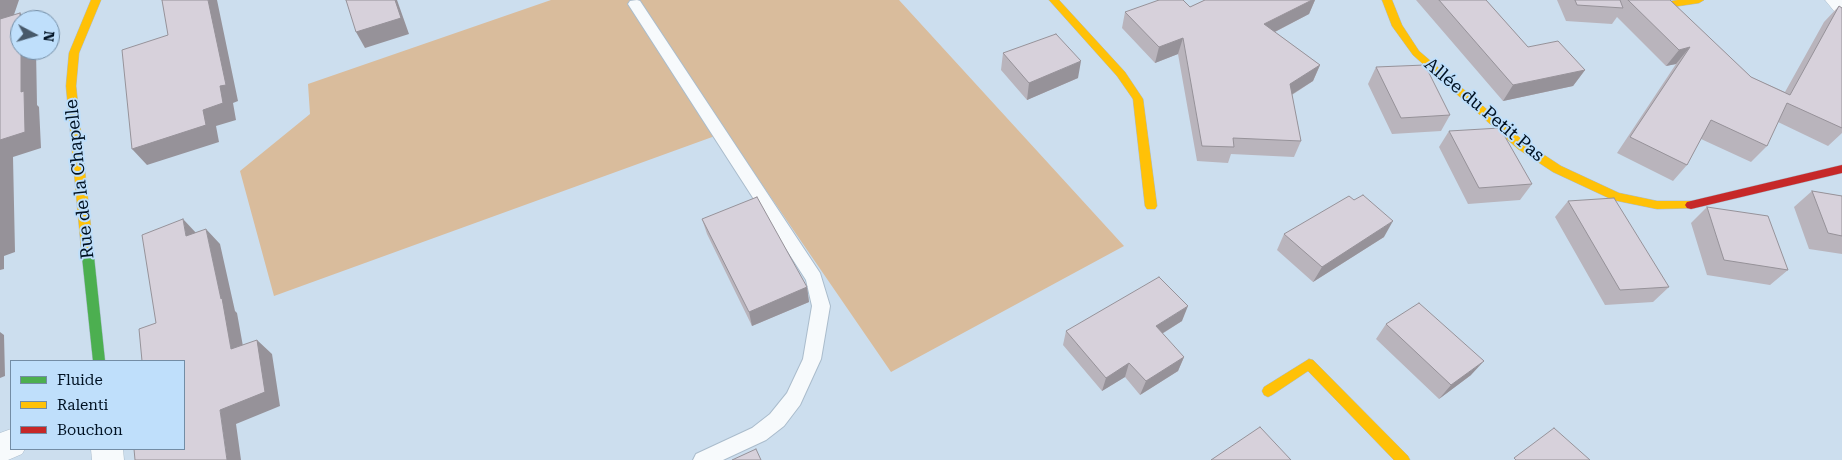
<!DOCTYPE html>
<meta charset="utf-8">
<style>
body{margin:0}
#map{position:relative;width:1842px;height:460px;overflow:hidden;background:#ccdeee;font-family:"Roboto Serif",serif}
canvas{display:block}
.legend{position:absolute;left:10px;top:360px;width:175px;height:90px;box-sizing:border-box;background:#bfdffb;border:1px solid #738da5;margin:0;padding:6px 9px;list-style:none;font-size:15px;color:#001223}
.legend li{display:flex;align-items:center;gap:10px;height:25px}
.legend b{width:25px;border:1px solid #738da5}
.north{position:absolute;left:10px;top:10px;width:50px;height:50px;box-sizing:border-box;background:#bfdffb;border:1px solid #738da5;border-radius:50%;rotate:96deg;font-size:14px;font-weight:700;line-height:20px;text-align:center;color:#001223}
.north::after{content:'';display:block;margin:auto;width:18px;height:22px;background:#47596a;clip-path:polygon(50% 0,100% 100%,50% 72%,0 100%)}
</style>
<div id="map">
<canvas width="1842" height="460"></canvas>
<ul class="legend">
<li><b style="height:6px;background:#4caf50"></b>Fluide</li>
<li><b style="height:6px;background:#ffc107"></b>Ralenti</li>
<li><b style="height:6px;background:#c62828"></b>Bouchon</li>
</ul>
<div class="north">N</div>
</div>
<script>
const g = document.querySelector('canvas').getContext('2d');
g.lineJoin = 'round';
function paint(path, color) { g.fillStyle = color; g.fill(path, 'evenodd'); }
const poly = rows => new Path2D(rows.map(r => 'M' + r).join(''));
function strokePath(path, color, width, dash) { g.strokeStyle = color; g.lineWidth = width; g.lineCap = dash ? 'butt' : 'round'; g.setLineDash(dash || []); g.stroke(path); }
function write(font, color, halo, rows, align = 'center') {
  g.font = font + ' "Roboto Serif",serif'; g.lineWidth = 4; g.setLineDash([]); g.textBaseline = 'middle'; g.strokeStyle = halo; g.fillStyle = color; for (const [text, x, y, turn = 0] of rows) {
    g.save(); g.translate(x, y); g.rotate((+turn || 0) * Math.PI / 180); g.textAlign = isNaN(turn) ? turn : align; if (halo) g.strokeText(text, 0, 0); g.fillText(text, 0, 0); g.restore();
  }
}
paint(poly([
 [551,0,899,0,1124,246,891,372,726,132,274,296,240,171,310,114,308,84]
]), '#d9bc9c');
const lane = poly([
 [637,0,640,1,820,273,830,306,821,359,800,405,784,426,766,440,723,460,693,460,696,454,752,428,770,414,787,393,803,359,812,306,806,280,628,4,630,1,637,0]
]);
const street = poly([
 [1825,0,1842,0,1842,14,1834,11,1825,0],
 [11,429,11,449,25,449,22,454,8,460,0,460,0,433,11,429],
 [91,449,123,449,124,460,92,460,91,449]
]);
const fast = poly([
 [87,242,91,244,93,247,105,361,93,361,81,247,83,244,87,242]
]);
const slow = poly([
 [91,0,101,0,79,53,76,86,93,247,91,250,87,252,83,250,81,247,66,86,69,53,91,0],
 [1049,0,1059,0,1125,72,1143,99,1157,206,1155,209,1147,209,1145,206,1133,99,1117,76,1049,0],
 [1382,0,1392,0,1402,25,1419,51,1526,143,1561,166,1619,193,1657,201,1691,201,1695,202,1697,205,1695,208,1657,209,1613,200,1553,172,1518,149,1413,55,1392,26,1382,0],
 [1633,0,1649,0,1659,3,1678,0,1704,0,1699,3,1659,9,1635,2,1633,0],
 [1309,359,1313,360,1408,456,1410,460,1394,460,1308,371,1272,395,1268,397,1264,395,1262,391,1264,387,1309,359]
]);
const jam = poly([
 [1842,165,1842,173,1691,209,1687,208,1685,205,1687,202,1691,201,1842,165]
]);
strokePath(lane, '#aabccc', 2);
strokePath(street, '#aabccc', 1);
strokePath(fast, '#aabccc', 1);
strokePath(slow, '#aabccc', 1);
strokePath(jam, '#aabccc', 1);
paint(lane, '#f7fafc');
paint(street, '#f7fafc');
paint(fast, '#4caf50');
paint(slow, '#ffc107');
paint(jam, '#c62828');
paint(poly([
 [1205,0,1315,0,1309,14,1275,32,1320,65,1313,81,1292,95,1301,141,1294,157,1231,154,1228,163,1197,161,1178,54,1155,63,1122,28,1125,12,1190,7],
 [1416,0,1486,0,1528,47,1585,70,1573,86,1503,101],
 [1557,0,1670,0,1751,77,1785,92,1824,22,1839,6,1842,8,1842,133,1828,146,1778,122,1767,146,1751,162,1701,139,1687,165,1673,181,1617,153,1676,64,1666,66,1617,17,1612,24,1566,21],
 [1003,53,1078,78,1027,100,1001,70],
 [1376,67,1450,115,1441,131,1392,134,1368,84],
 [1449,131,1532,184,1520,200,1468,204,1439,147],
 [1812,191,1842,196,1842,254,1809,249,1794,207],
 [1354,200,1384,237,1313,282,1277,250,1284,234],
 [1568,201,1669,287,1653,302,1605,305,1555,217],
 [1707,207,1788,270,1770,285,1707,275,1691,223],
 [702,219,807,287,809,302,752,326,707,234],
 [1182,321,1162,334,1184,357,1178,371,1140,395,1125,377,1102,391,1063,345,1066,331],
 [1386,324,1471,375,1439,399,1376,339]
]), '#b9b4bc');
paint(poly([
 [0,0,19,0,6,38,0,32],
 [208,0,217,0,238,101,233,103,236,120,216,126,219,142,147,165,132,149,203,110,220,86],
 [395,0,397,0,409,34,365,48,356,32],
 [1312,0,1315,0,1309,14,1259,40,1264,24],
 [20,13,27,20,20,20],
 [1183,38,1178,54,1155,63,1159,47],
 [1690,47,1676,64,1666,66,1679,50],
 [21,50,36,50,37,105,39,107,41,148,13,157,15,252,4,256,4,269,0,270,0,140,21,92],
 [1081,61,1078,78,1027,100,1029,83],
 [1320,65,1313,81,1283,100,1290,84],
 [1585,70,1573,86,1503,101,1513,85],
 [183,219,198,235,186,236],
 [1393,221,1384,237,1313,282,1322,267],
 [206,229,220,244,235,311,237,313,246,363,231,349],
 [807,287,809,302,752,326,749,312],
 [1188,306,1182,321,1150,341,1156,326],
 [0,332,4,335,5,376,0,378],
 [257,340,272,354,280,406,236,424,241,460,227,460,220,410],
 [1184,357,1178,371,1140,395,1146,381],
 [1484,361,1471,375,1439,399,1451,385],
 [1129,363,1125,377,1102,391,1106,378]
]), '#969299');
const building = poly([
 [162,0,208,0,226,85,220,86,223,103,203,110,206,125,132,149,122,50,168,35,162,0],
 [346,0,395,0,401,18,356,32,346,0],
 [1159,0,1183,0,1190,7,1205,0,1312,0,1264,24,1320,65,1290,84,1301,141,1233,138,1234,147,1202,146,1183,38,1159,47,1125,12,1159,0],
 [1439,0,1486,0,1528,47,1558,41,1585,70,1513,85,1439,0],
 [1575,0,1620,0,1623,8,1577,5,1575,0],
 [1628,0,1670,0,1751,77,1790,95,1839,6,1842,8,1842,128,1787,103,1767,146,1711,120,1687,165,1630,137,1690,47,1679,50,1628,0],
 [20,13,20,50,21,50,21,92,24,91,25,132,0,140,0,19,20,13],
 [1056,34,1081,61,1029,83,1003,53,1056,34],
 [1425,65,1450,115,1401,118,1376,67,1425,65],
 [1500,128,1532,184,1479,188,1449,131,1500,128],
 [1812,191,1842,196,1842,236,1828,233,1812,191],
 [1363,195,1393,221,1322,267,1284,234,1349,196,1354,200,1363,195],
 [757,197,807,287,749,312,702,219,757,197],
 [1614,198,1669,287,1620,290,1568,201,1614,198],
 [1707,207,1768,216,1788,270,1724,260,1707,207],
 [183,219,186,236,206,229,221,299,222,298,231,349,257,340,265,392,220,410,227,460,135,460,134,449,184,449,184,361,142,361,139,329,156,323,142,235,183,219],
 [1159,277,1188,306,1156,326,1184,357,1146,381,1129,363,1106,378,1066,331,1159,277],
 [1419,303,1484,361,1451,385,1386,324,1419,303],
 [1260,427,1291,460,1211,460,1260,427],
 [1554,428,1590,460,1516,460,1514,458,1554,428],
 [756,449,761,460,732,460,756,449]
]);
paint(building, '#d7d1db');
strokePath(building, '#969299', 1);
write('18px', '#001223', '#bfdffb', [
 ["Allée du Petit Pas",1484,110,40],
 ["Rue de la Chapelle",80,179,-96]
]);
</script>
